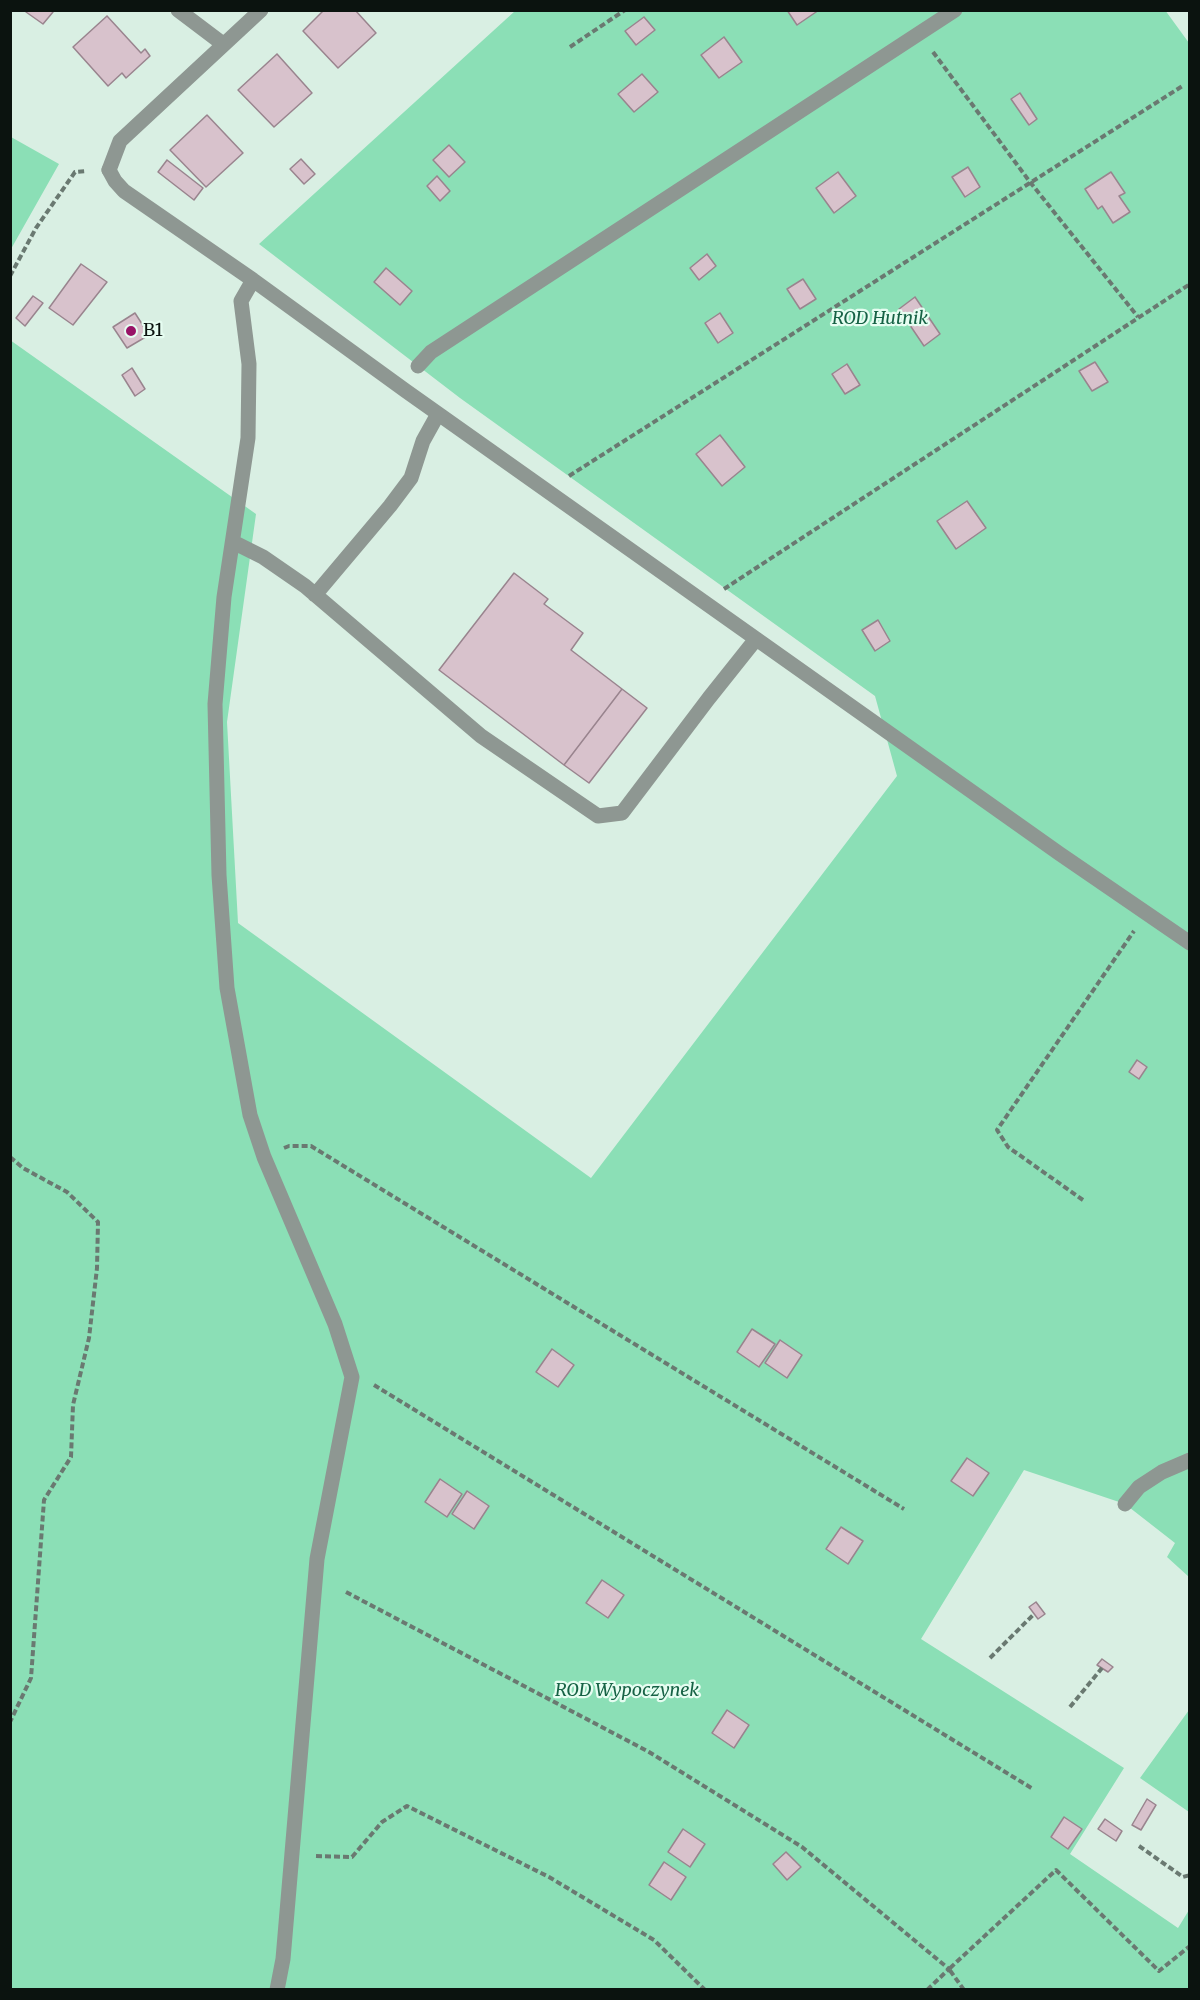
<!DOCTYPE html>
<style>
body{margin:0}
#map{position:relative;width:1200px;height:2000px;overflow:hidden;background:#d9efe3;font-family:Merriweather,serif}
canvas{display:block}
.frame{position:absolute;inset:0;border:12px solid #0b130f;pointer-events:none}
</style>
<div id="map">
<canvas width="1200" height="2000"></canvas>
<div class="frame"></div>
</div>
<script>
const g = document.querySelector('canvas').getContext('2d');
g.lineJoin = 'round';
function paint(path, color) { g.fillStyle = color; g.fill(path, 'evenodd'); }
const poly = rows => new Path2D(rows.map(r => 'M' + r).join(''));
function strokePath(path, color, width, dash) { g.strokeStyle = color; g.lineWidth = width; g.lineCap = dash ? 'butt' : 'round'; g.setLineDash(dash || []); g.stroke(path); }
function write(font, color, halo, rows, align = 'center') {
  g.font = font + ' Merriweather,serif'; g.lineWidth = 4.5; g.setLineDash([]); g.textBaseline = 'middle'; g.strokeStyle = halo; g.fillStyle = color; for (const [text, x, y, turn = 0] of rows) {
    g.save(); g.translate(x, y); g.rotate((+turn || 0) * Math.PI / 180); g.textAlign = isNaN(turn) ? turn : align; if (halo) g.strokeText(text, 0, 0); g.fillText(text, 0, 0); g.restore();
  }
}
paint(poly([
 [1165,10,1189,43,1189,1577,1167,1557,1175,1543,1125,1504,1024,1470,921,1639,1124,1768,1070,1854,1178,1928,1189,1910,1189,1989,11,1989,10,340,256,514,227,722,238,923,591,1178,897,776,875,696,460,398,259,244,515,11],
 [11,137,59,164,11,249],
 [1189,1710,1189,1812,1140,1778]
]), '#8bdfb6');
const building = poly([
 [27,10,51,10,53,12,43,24,26,12,27,10],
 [324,10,355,10,376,33,338,68,303,31,324,10],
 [787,10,819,10,797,25,787,10],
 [107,16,141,53,145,49,150,56,126,78,122,73,108,86,73,47,107,16],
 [644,17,655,30,636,45,625,31,644,17],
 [724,37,742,62,719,78,701,55,724,37],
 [277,54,312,93,274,127,238,90,277,54],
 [642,74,658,92,634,112,618,94,642,74],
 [1020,93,1037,119,1029,125,1011,99,1020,93],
 [207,115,243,153,206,187,170,150,207,115],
 [449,145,465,162,449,177,433,160,449,145],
 [301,159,315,174,304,184,290,169,301,159],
 [167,160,203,188,194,200,158,172,167,160],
 [968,167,980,187,965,197,952,177,968,167],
 [838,172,856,196,834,213,816,188,838,172],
 [1111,172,1125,193,1119,196,1130,212,1113,223,1102,206,1098,209,1085,189,1111,172],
 [437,176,450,191,440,201,427,186,437,176],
 [707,254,716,266,699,280,690,268,707,254],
 [81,264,107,282,73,325,49,308,81,264],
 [386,268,412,291,400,305,374,282,386,268],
 [803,279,816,299,800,309,787,289,803,279],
 [33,296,43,303,25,326,16,318,33,296],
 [915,297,940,334,924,346,899,309,915,297],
 [135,313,149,335,127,348,113,327,135,313],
 [720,313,733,333,718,343,705,323,720,313],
 [1095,362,1108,382,1092,391,1079,371,1095,362],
 [847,364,860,385,845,394,832,374,847,364],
 [132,368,145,389,135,396,122,375,132,368],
 [720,435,745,467,722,486,696,454,720,435],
 [967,501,986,528,956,549,937,521,967,501],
 [514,573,548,599,544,604,583,633,571,650,622,689,564,765,439,670,514,573],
 [878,620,890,641,875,651,862,630,878,620],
 [622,689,647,708,589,783,564,765,622,689],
 [1137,1060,1147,1067,1139,1079,1129,1072,1137,1060],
 [752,1329,775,1344,759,1367,737,1352,752,1329],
 [780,1340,802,1355,787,1378,765,1363,780,1340],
 [552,1349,574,1365,558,1387,536,1372,552,1349],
 [967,1458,989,1473,973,1496,951,1481,967,1458],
 [440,1479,462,1494,447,1517,425,1502,440,1479],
 [467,1491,489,1506,474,1529,452,1514,467,1491],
 [841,1527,863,1541,848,1564,826,1549,841,1527],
 [602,1580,624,1595,608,1618,586,1603,602,1580],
 [1036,1602,1045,1614,1038,1619,1029,1607,1036,1602],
 [1102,1659,1113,1667,1108,1672,1097,1665,1102,1659],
 [727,1710,749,1725,734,1748,712,1733,727,1710],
 [1147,1799,1156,1805,1141,1830,1132,1825,1147,1799],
 [1064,1817,1082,1829,1068,1849,1051,1837,1064,1817],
 [1105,1819,1122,1831,1116,1841,1098,1829,1105,1819],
 [683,1829,705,1844,690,1867,668,1852,683,1829],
 [786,1852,801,1867,787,1880,773,1864,786,1852],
 [664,1862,686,1877,671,1900,649,1885,664,1862]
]);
paint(building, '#d8c2cc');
strokePath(building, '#99848e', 1.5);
strokePath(poly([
 [570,47,625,10],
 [933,52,1030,182,1138,317],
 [10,276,36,228,75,172,87,171],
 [569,476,1184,85],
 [724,589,1190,284],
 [284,1148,289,1146,311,1146,904,1509],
 [10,1157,23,1168,67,1192,98,1222,97,1268,89,1338,73,1405,71,1457,44,1500,31,1678,10,1722],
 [1083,1200,1008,1147,997,1130,1134,931],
 [374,1385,1033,1789],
 [346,1592,649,1752,802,1847,949,1969,927,1990],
 [990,1658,1034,1614],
 [1070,1707,1102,1668],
 [1139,1846,1183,1877,1190,1875],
 [316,1856,352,1857,382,1822,407,1806,549,1877,654,1940,705,1990],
 [964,1990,949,1969,1056,1870,1159,1971,1190,1946]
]), '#6a7971', 4, [6, 3]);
strokePath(poly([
 [109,170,115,181,124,191,253,280,406,391,1060,854,1190,943],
 [253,280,241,301,249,364,248,438,224,597,215,704,219,875,227,988,250,1115,264,1157,335,1324,352,1377,317,1559,283,1959,277,1990],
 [418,366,431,352,955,10],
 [233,542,263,557,305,586,481,736,598,816,622,813,709,698,756,639],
 [315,595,390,506,411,478,423,441,438,414],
 [1125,1504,1139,1487,1162,1472,1190,1460]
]), '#8e9792', 15);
strokePath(poly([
 [178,10,223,44],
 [109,170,120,141,261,10]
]), '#8e9792', 15);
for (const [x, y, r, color] of [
 [131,331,6,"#991367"]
]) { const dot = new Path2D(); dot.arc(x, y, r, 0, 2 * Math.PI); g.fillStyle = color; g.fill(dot); strokePath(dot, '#e6fdf1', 2); }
write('italic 18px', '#166245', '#e6fdf1', [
 ["ROD Hutnik",880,319],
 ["ROD Wypoczynek",627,1691]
]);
write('18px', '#0b130f', '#e6fdf1', [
 ["B1",143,331]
], 'left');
</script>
